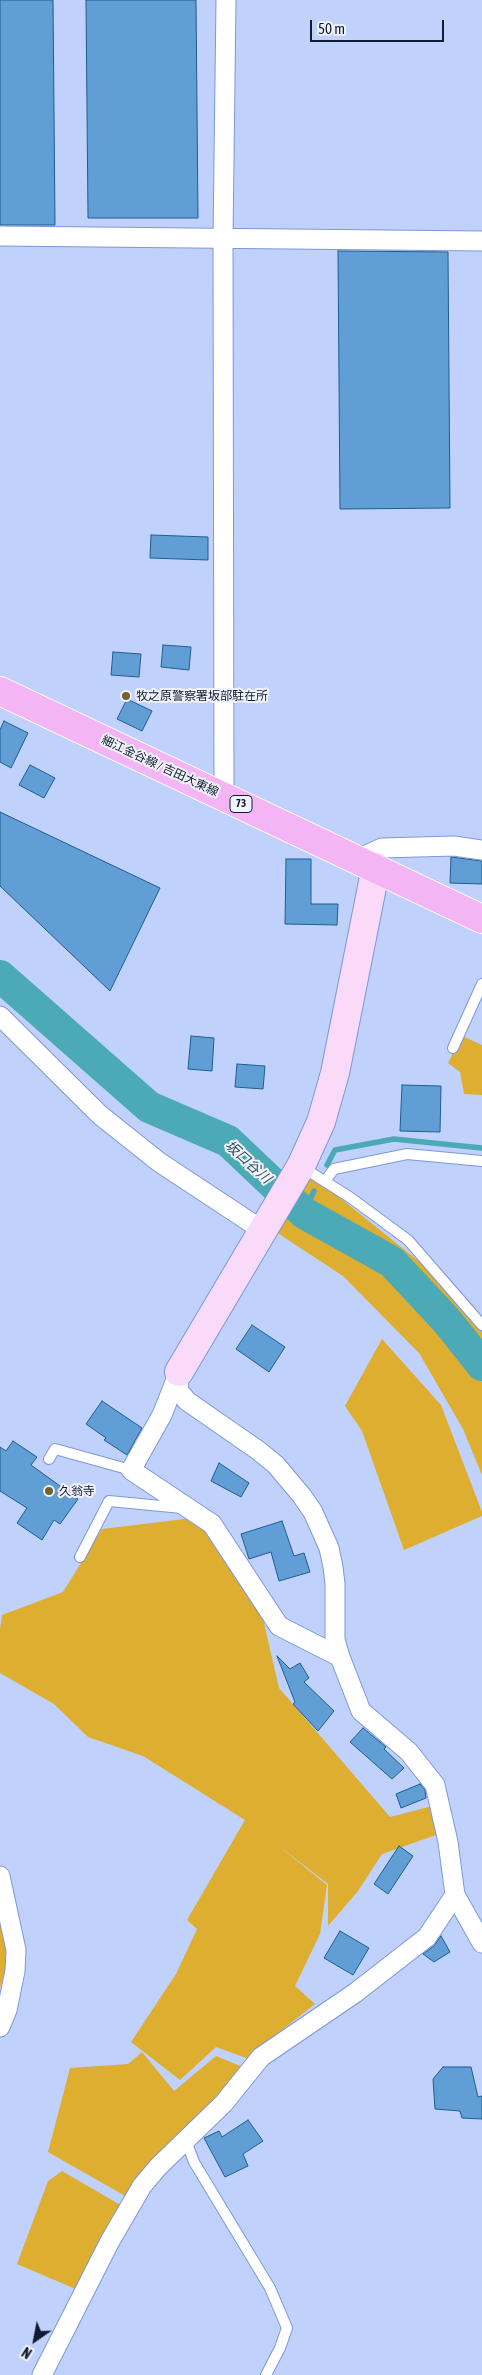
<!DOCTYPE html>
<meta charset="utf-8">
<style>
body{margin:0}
#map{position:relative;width:482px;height:2375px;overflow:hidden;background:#c0d2fc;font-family:"Asap Condensed",sans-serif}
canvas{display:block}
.north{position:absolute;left:10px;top:2315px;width:50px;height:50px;-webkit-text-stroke:4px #f0f3fa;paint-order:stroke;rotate:213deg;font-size:14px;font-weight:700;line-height:20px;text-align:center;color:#121b35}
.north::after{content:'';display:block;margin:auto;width:18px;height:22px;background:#121b35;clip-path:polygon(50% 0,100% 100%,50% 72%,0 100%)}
.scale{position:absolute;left:310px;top:20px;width:134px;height:22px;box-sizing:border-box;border:2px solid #121b35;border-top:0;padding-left:6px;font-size:15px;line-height:18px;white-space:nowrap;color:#121b35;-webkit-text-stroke:4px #f0f3fa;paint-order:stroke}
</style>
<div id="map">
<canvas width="482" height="2375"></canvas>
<div class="north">N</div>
<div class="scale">50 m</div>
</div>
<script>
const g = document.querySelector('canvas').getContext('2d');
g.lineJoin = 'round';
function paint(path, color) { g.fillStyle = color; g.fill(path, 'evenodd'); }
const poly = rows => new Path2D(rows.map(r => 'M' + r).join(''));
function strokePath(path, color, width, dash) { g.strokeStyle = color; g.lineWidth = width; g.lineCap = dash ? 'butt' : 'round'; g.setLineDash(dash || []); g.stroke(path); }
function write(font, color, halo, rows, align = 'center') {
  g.font = font + ' "Asap Condensed","Noto Sans JP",sans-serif'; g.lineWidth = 4; g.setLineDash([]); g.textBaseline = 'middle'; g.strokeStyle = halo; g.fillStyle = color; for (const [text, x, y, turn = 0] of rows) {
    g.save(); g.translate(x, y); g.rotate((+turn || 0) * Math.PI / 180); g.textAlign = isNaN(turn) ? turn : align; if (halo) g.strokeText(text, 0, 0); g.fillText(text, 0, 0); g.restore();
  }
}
paint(poly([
 [462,1036,482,1045,482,1095,464,1094,460,1072,448,1063],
 [308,1172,473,1305,482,1325,482,1475,463,1429,419,1353,343,1276,276,1232],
 [382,1339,441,1405,482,1512,482,1516,404,1550,362,1431,345,1406],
 [201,1517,261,1610,279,1688,390,1817,436,1805,439,1834,382,1854,358,1891,328,1926,328,1884,275,1843,327,1885,320,1934,295,1986,315,2004,264,2044,257,2062,216,2047,180,2080,131,2042,176,1974,197,1929,187,1920,245,1820,143,1756,88,1737,54,1704,0,1673,0,1629,2,1615,63,1592,102,1529],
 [0,1920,8,1958,0,1988],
 [142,2052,174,2091,216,2056,250,2070,134,2201,48,2152,70,2068,128,2064],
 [62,2171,124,2207,78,2290,17,2264,48,2181]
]), '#ddae2f');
strokePath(poly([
 [327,1165,335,1150,394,1139,482,1148],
 [304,1213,314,1191]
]), '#4caab7', 5.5);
strokePath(poly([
 [0,976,149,1107,228,1141,304,1213,392,1262,447,1321,482,1365]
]), '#4caab7', 32);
const building = poly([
 [0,0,53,0,55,225,0,225,0,0],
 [86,0,196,0,198,218,88,218,86,0],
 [338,251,448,252,450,508,340,509,338,251],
 [151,535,208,537,208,560,150,558,151,535],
 [163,645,191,647,189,670,161,667,163,645],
 [113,652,141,654,139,677,111,675,113,652],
 [127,699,152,711,142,731,117,719,127,699],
 [4,721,28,733,11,768,0,762,0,730,4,721],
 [30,765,55,778,44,798,19,785,30,765],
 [0,812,160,888,110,991,0,886,0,812],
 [451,857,482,861,482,884,450,883,451,857],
 [286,859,311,859,311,904,338,904,337,925,285,924,286,859],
 [191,1036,214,1038,212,1071,188,1069,191,1036],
 [237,1064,265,1066,263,1089,235,1087,237,1064],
 [402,1085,441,1086,440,1132,400,1131,402,1085],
 [252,1325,285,1347,269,1372,236,1349,252,1325],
 [102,1401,142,1428,127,1455,104,1440,106,1438,86,1424,102,1401],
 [13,1441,37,1457,31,1465,78,1499,60,1524,54,1520,42,1540,17,1523,27,1508,0,1491,0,1447,6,1451,13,1441],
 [219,1463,249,1483,241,1497,211,1481,219,1463],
 [282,1521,294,1556,304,1553,310,1572,279,1581,271,1552,249,1559,241,1534,282,1521],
 [277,1656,290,1669,300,1663,309,1678,304,1682,334,1711,318,1731,293,1704,295,1702,277,1656],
 [363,1728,386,1747,384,1749,404,1768,392,1779,350,1742,363,1728],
 [420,1784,425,1790,426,1798,401,1808,396,1794,420,1784],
 [399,1846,413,1856,388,1894,374,1884,399,1846],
 [340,1931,369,1948,353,1975,324,1958,340,1931],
 [441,1936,450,1952,434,1962,423,1954,434,1946,441,1936],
 [443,2067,471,2067,478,2097,482,2096,482,2119,462,2118,460,2111,435,2109,433,2079,443,2067],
 [248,2120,263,2141,243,2154,248,2166,225,2177,204,2138,219,2131,222,2137,248,2120]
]);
paint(building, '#619ed5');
strokePath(building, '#1e5d90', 1);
const lane = poly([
 [453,1048,482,984],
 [302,1167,351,1198,408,1240,482,1325],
 [325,1181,334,1169,407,1154,482,1161],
 [49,1459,55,1449,131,1470],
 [80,1557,109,1501,182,1508],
 [186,2141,194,2162,270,2288,287,2328,280,2348,266,2375]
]);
const street = poly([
 [0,236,482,241],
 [224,796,223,239,226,0],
 [358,859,382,848,454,846,482,850],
 [0,1016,100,1115,159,1162,262,1230],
 [179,1372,162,1415,131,1470,212,1524,279,1626,340,1657,361,1711,409,1752,435,1785,448,1842,455,1895,482,1943],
 [179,1373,178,1390,187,1401,259,1451,276,1465,302,1496,313,1512,329,1548,333,1567,335,1584,335,1640,340,1657],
 [0,1876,16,1950,15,1971,7,2010,0,2027],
 [42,2375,110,2241,142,2186,158,2167,224,2103,261,2057,355,1993,427,1937,455,1895]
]);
const secondary = poly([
 [179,1372,301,1166,321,1122,335,1073,376,867]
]);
const primary = poly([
 [0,691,482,919]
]);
strokePath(lane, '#7d97da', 12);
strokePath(street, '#7d97da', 21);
strokePath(secondary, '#7d97da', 30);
strokePath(primary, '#fff', 30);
strokePath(lane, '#fff', 10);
strokePath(street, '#fff', 19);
strokePath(secondary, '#f9daf9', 28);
strokePath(primary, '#f3b5f3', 28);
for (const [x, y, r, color] of [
 [126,696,5,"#766230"],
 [49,1491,5,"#766230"]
]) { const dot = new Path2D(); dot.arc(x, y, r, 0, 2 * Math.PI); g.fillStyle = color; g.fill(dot); strokePath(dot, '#f0f3fa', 2); }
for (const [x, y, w] of [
 [241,804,22]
]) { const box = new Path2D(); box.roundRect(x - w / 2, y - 8.5, w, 17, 4); g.fillStyle = '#f0f3fa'; g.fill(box); strokePath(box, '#121b35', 1); }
write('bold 11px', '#121b35', null, [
 ["73",241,804]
]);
write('12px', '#121b35', '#f0f3fa', [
 ["牧之原警察署坂部駐在所",136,696],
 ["久翁寺",59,1491]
], 'left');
write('12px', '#121b35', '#f0f3fa', [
 ["細江金谷線 / 吉田大東線",160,766,25]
]);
write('italic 14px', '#335155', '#f0f3fa', [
 ["坂口谷川",248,1162,42]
]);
</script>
